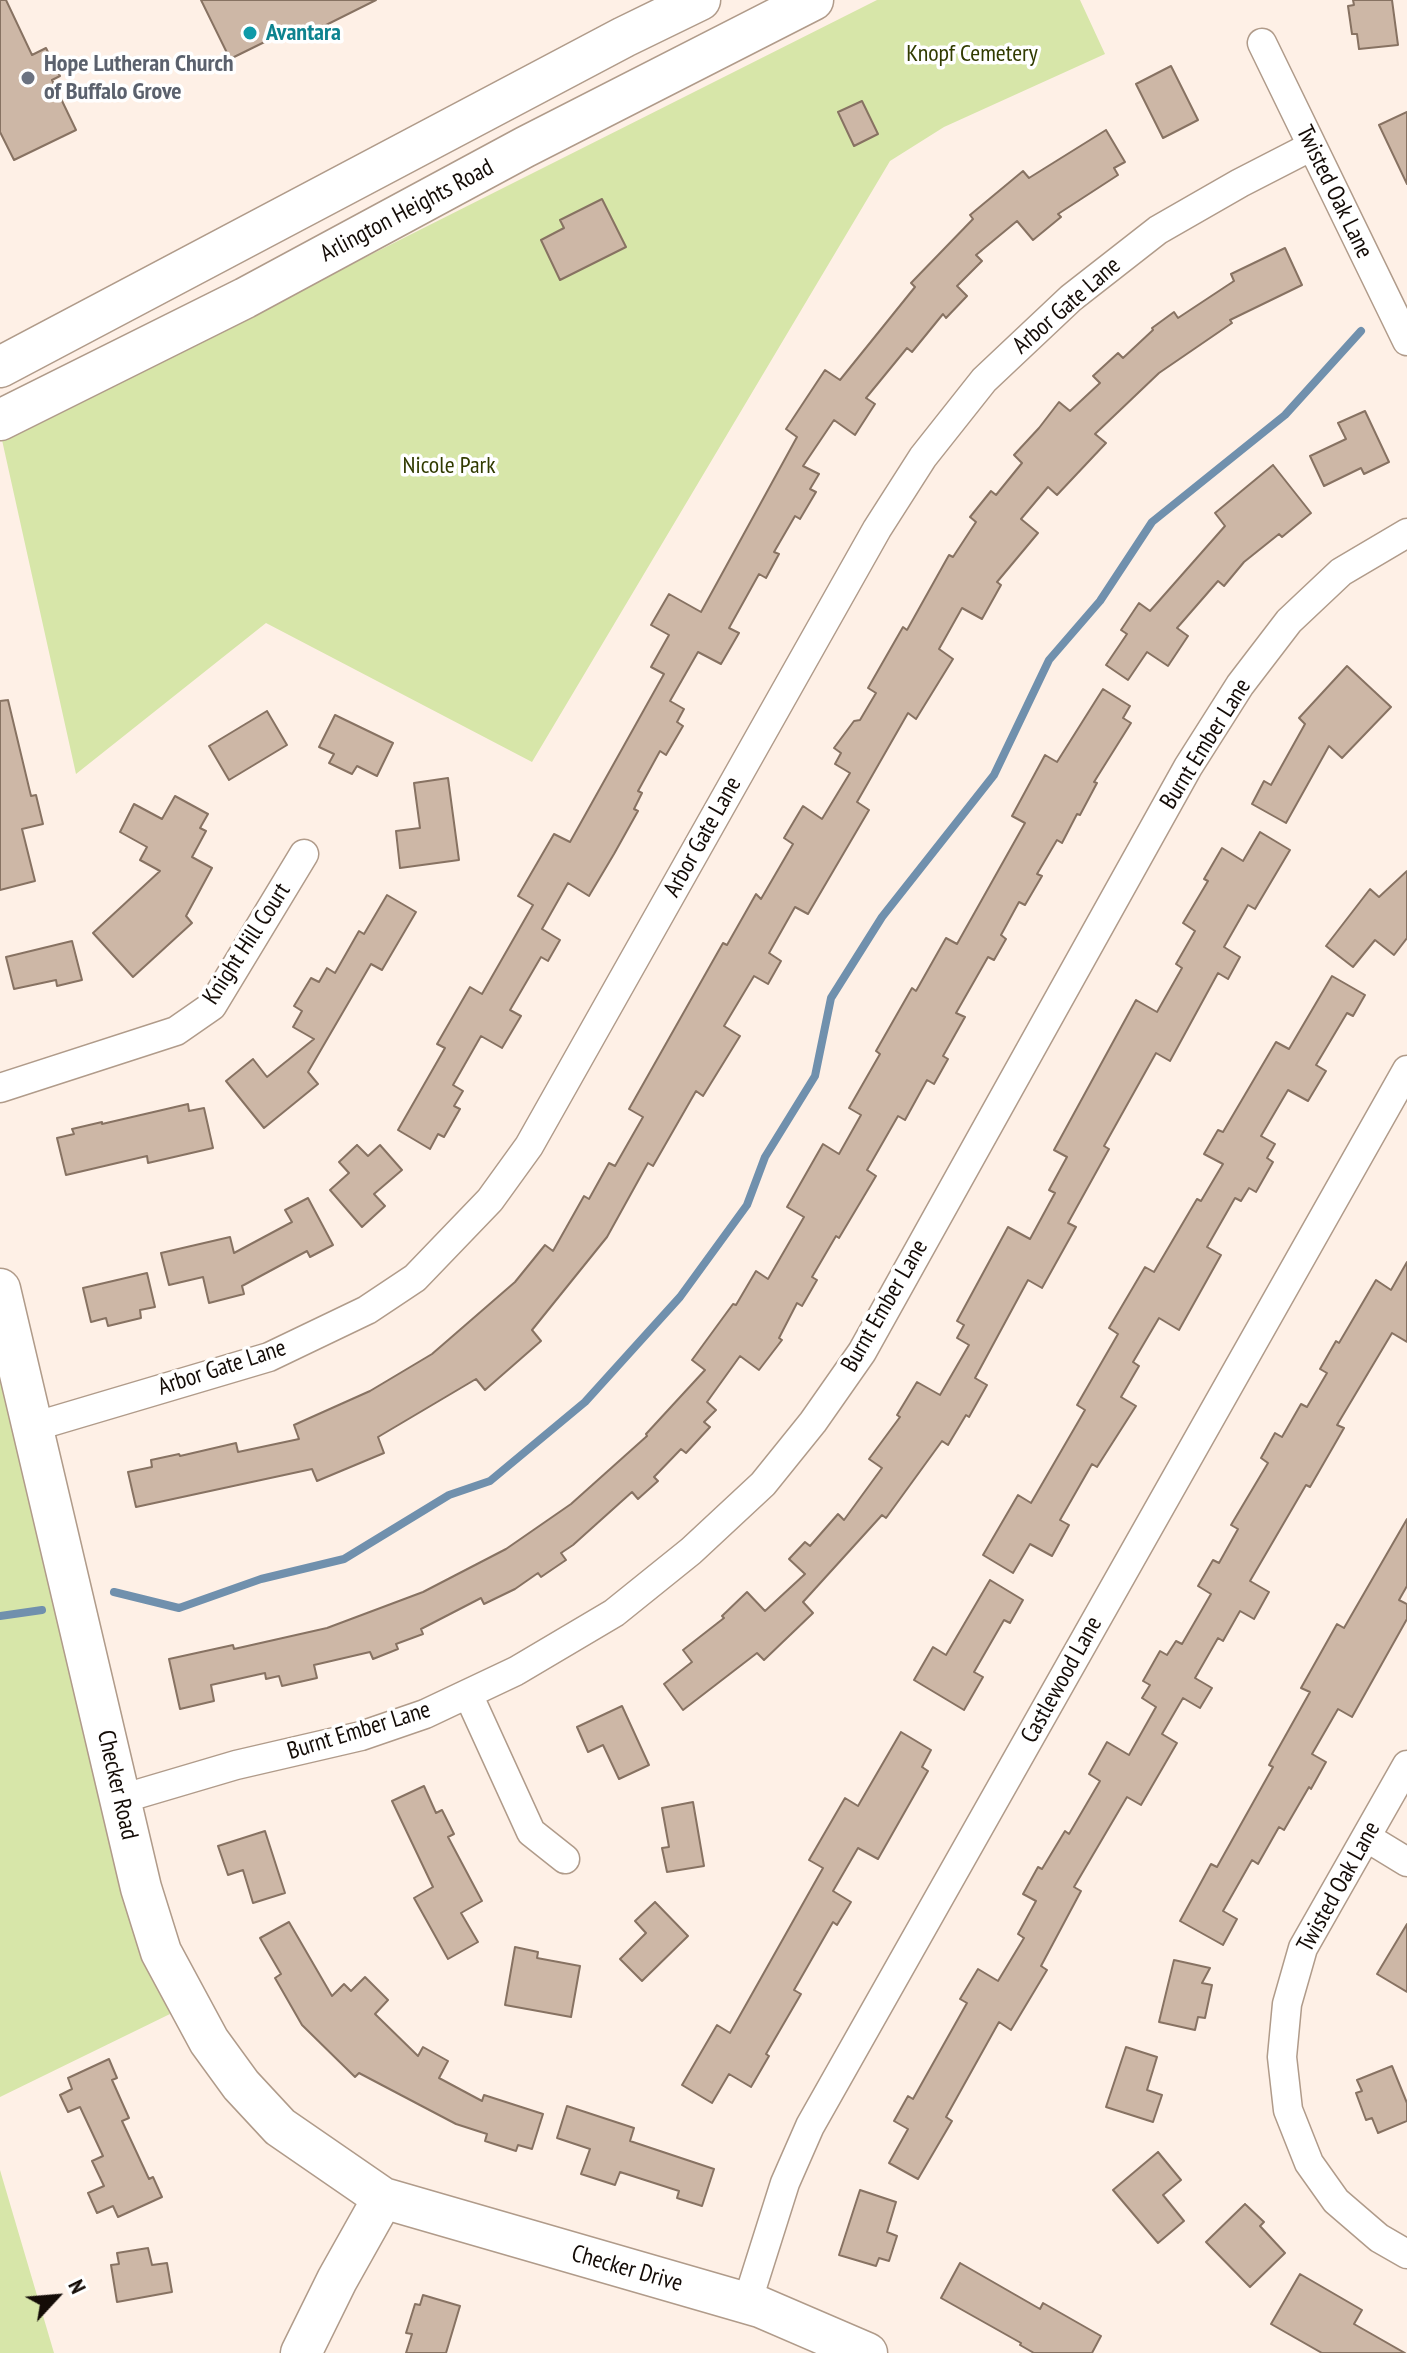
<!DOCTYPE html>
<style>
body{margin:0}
#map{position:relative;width:1407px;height:2353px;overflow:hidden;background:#fef0e6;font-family:"PT Sans Narrow",sans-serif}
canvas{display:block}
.north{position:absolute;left:16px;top:2257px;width:80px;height:80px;-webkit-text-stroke:6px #fff;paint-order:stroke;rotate:64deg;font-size:22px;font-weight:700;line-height:32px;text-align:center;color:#140c07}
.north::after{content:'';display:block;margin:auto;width:28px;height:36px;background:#140c07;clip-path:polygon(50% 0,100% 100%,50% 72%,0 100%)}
</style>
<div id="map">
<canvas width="1407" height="2353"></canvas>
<div class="north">N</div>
</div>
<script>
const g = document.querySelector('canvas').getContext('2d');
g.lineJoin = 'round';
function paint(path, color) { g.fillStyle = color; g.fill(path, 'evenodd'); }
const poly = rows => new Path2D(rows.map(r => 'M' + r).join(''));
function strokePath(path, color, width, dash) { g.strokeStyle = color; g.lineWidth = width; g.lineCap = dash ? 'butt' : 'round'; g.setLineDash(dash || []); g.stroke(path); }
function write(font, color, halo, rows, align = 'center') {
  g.font = font + ' "PT Sans Narrow",sans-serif'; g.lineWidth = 7; g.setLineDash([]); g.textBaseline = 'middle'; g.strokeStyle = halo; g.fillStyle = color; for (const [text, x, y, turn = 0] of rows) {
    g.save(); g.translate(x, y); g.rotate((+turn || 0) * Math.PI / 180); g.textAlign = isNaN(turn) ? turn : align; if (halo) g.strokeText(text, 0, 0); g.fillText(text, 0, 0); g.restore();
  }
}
paint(poly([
 [877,0,1080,0,1105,54,944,127,890,161,532,762,266,623,76,774,2,440],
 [0,1379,87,1750,134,1931,170,2014,0,2097],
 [0,2170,54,2353,0,2353]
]), '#d7e6a9');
strokePath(poly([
 [114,1592,179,1608,261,1579,344,1559,449,1495,490,1481,585,1402,680,1297,747,1205,765,1157,815,1076,831,998,882,917,994,775,1049,660,1100,601,1152,522,1285,415,1361,331],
 [0,1616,42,1610]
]), '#7090ad', 8);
const building = poly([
 [0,0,6,0,32,55,46,48,60,76,52,80,76,130,14,160,0,132,0,0],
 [201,0,376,0,298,39,293,28,230,59,201,0],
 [1353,0,1392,0,1398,45,1359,49,1357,34,1352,34,1348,6,1354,5,1353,0],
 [1171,66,1198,120,1163,138,1136,84,1171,66],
 [862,101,878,134,854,146,838,112,862,101],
 [1407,112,1407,184,1379,125,1407,112],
 [1106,130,1125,162,1114,168,1118,175,1058,214,1061,217,1033,240,1017,221,976,255,982,261,957,286,967,296,946,318,943,314,912,352,907,348,866,398,875,404,855,435,834,420,803,466,819,474,810,489,816,492,800,519,795,516,774,552,779,554,766,578,759,574,729,628,739,633,721,664,698,652,670,701,684,709,677,722,683,726,666,755,660,751,638,791,642,793,634,809,638,811,614,854,589,896,568,883,542,929,560,940,548,961,541,957,510,1010,521,1016,502,1048,481,1036,453,1085,463,1091,454,1106,460,1109,444,1137,438,1134,430,1149,398,1130,445,1048,437,1044,470,987,482,994,533,905,518,896,554,834,570,842,664,674,651,667,669,635,651,625,669,594,701,612,797,437,786,429,825,370,840,380,915,287,911,283,973,219,970,215,1023,171,1029,178,1106,130],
 [602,199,626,247,560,280,541,240,564,228,560,220,602,199],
 [1285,248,1302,285,1230,320,1232,323,1159,373,1095,434,1106,443,1057,495,1048,487,1021,519,1038,533,997,582,1001,585,982,619,962,608,939,649,953,659,916,719,908,713,857,802,869,810,808,914,795,907,769,953,781,961,768,984,754,976,724,1026,740,1036,703,1096,696,1091,653,1166,648,1163,607,1237,532,1330,541,1341,485,1390,476,1379,378,1437,384,1453,317,1481,312,1469,136,1507,128,1472,152,1467,151,1460,179,1454,180,1456,236,1443,238,1452,299,1439,294,1425,370,1391,432,1354,515,1282,545,1245,553,1251,584,1196,589,1199,609,1163,615,1166,643,1117,629,1109,723,943,727,945,756,894,761,899,793,844,784,838,803,806,822,819,850,773,835,764,841,753,834,748,854,721,860,720,876,693,868,688,903,627,907,630,949,555,953,557,976,522,970,517,991,491,996,495,1022,463,1014,455,1039,428,1059,402,1070,411,1100,383,1093,376,1118,353,1123,358,1153,330,1152,328,1174,312,1178,318,1234,281,1231,274,1285,248],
 [1365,411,1389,462,1364,474,1361,468,1324,486,1310,456,1346,439,1338,423,1365,411],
 [1273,465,1311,513,1282,537,1279,534,1244,562,1224,586,1218,581,1177,628,1188,636,1168,666,1147,652,1128,680,1106,665,1127,634,1121,630,1139,603,1150,611,1225,526,1215,513,1273,465],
 [1347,666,1391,707,1342,758,1329,746,1286,823,1252,804,1264,781,1271,785,1305,724,1299,718,1347,666],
 [1103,689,1130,706,1123,718,1131,723,1094,782,1097,783,1080,815,1077,814,1062,843,1057,840,1037,874,1042,876,1025,905,1019,902,1001,935,1006,939,994,960,988,957,956,1013,965,1017,943,1056,948,1059,934,1084,927,1080,905,1120,898,1116,867,1170,876,1176,839,1238,836,1236,812,1277,817,1280,802,1306,797,1303,779,1338,782,1340,759,1370,740,1356,707,1402,716,1410,704,1422,710,1427,686,1453,681,1449,654,1477,658,1481,638,1499,632,1492,573,1545,561,1553,566,1560,541,1577,538,1573,515,1589,484,1604,481,1598,421,1629,423,1634,396,1644,398,1649,373,1659,370,1652,314,1665,317,1678,282,1686,279,1676,266,1679,265,1673,211,1685,214,1701,180,1709,169,1659,233,1645,234,1649,327,1628,423,1592,506,1549,571,1504,647,1436,646,1434,705,1370,692,1360,733,1304,736,1305,756,1271,768,1279,804,1217,787,1207,823,1144,839,1154,861,1115,849,1108,880,1054,876,1051,912,988,916,991,946,938,957,944,1025,823,1012,816,1045,755,1057,762,1103,689],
 [8,700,31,796,36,795,43,824,22,829,35,881,0,890,0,701,8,700],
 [267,711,287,745,229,780,209,746,267,711],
 [335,715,393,743,377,776,357,766,352,774,329,763,334,754,319,747,335,715],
 [448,778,459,860,400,868,396,831,420,828,414,783,448,778],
 [175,796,208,814,200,828,206,831,192,857,212,868,186,916,192,923,133,977,93,933,160,871,140,860,147,847,120,832,134,804,162,819,175,796],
 [1260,832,1290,850,1255,909,1248,905,1224,947,1240,957,1228,979,1218,973,1170,1061,1156,1053,1104,1146,1109,1149,1068,1223,1076,1227,1042,1288,1028,1280,975,1378,987,1385,969,1417,966,1415,948,1445,942,1441,886,1518,882,1515,803,1602,813,1613,764,1660,757,1653,683,1710,664,1684,692,1662,683,1650,724,1618,722,1616,747,1592,765,1611,805,1574,789,1559,805,1542,810,1546,838,1514,844,1520,882,1468,869,1459,900,1417,897,1415,917,1382,940,1395,969,1345,957,1338,964,1325,957,1321,1008,1227,1030,1239,1055,1193,1049,1190,1067,1157,1054,1150,1136,1000,1157,1012,1182,968,1176,964,1195,931,1183,923,1208,881,1204,879,1222,848,1243,861,1260,832],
 [1407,871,1407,938,1394,955,1375,940,1353,967,1326,946,1370,889,1379,897,1407,871],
 [387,895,416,912,382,970,371,964,308,1072,318,1084,264,1128,226,1081,253,1059,267,1077,314,1039,293,1027,302,1011,294,1006,311,978,319,982,327,968,335,973,359,931,364,934,387,895],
 [72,941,82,980,57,986,56,980,14,989,6,957,72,941],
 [1332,976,1365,995,1353,1016,1347,1013,1316,1065,1326,1071,1308,1101,1288,1090,1261,1136,1275,1144,1267,1158,1273,1162,1256,1192,1249,1188,1241,1201,1235,1198,1207,1247,1221,1255,1179,1330,1159,1318,1133,1362,1139,1366,1121,1397,1136,1406,1097,1467,1092,1464,1060,1520,1069,1525,1052,1556,1030,1544,1013,1573,983,1555,1018,1495,1031,1503,1085,1410,1077,1405,1118,1334,1109,1328,1145,1267,1154,1272,1197,1199,1201,1201,1223,1164,1204,1154,1218,1130,1223,1132,1276,1042,1289,1049,1332,976],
 [188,1104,189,1111,204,1108,213,1148,148,1163,147,1156,66,1175,57,1138,74,1134,72,1129,102,1122,102,1124,188,1104],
 [357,1145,368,1156,380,1145,402,1170,374,1194,385,1206,362,1227,330,1190,349,1173,339,1162,357,1145],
 [308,1198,333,1245,310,1257,307,1251,242,1286,244,1294,209,1303,203,1277,169,1285,161,1253,230,1237,234,1253,292,1222,285,1210,308,1198],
 [1407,1262,1407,1342,1392,1333,1337,1425,1344,1428,1310,1487,1306,1485,1250,1581,1269,1592,1254,1619,1240,1611,1223,1641,1218,1638,1195,1678,1212,1688,1200,1708,1183,1698,1162,1734,1177,1743,1141,1805,1127,1797,1074,1887,1081,1891,1041,1966,1047,1970,1011,2030,999,2022,946,2117,952,2121,918,2179,889,2163,908,2129,894,2121,908,2096,913,2099,967,2003,960,1999,978,1969,998,1981,1024,1938,1018,1934,1036,1901,1023,1894,1038,1867,1042,1869,1065,1831,1069,1834,1100,1781,1089,1774,1107,1742,1129,1755,1156,1707,1142,1698,1150,1685,1143,1681,1160,1651,1167,1655,1176,1641,1182,1644,1211,1594,1198,1586,1213,1560,1219,1563,1238,1529,1231,1525,1268,1463,1261,1458,1275,1433,1282,1437,1301,1404,1307,1407,1327,1373,1320,1369,1336,1341,1339,1343,1376,1280,1391,1290,1407,1262],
 [147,1273,155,1307,140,1310,141,1318,108,1326,106,1318,91,1322,83,1288,147,1273],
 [1407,1519,1407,1586,1399,1600,1407,1604,1407,1619,1352,1717,1338,1709,1312,1754,1326,1762,1311,1789,1309,1787,1284,1830,1279,1827,1258,1864,1252,1860,1223,1911,1237,1919,1223,1945,1180,1921,1211,1864,1217,1867,1273,1767,1269,1765,1310,1692,1301,1688,1337,1624,1344,1628,1407,1519],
 [990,1580,1023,1600,1010,1623,1004,1620,974,1672,983,1677,964,1710,914,1680,933,1647,946,1655,990,1580],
 [622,1706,649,1765,619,1779,603,1745,588,1752,577,1727,622,1706],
 [901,1732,931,1750,922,1767,928,1771,878,1859,858,1848,833,1891,851,1902,837,1925,833,1922,794,1990,801,1994,766,2054,769,2056,751,2087,729,2074,712,2103,682,2085,717,2025,730,2033,823,1868,809,1860,845,1798,858,1806,901,1732],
 [424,1786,436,1813,442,1810,454,1834,448,1837,482,1901,461,1913,478,1942,448,1959,414,1898,433,1887,392,1801,424,1786],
 [693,1802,704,1866,667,1872,662,1848,669,1847,662,1808,693,1802],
 [265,1831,285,1893,253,1903,243,1870,228,1875,218,1846,265,1831],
 [655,1902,688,1936,642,1981,620,1959,646,1933,635,1921,655,1902],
 [289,1922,332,1996,344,1984,351,1991,365,1977,388,2000,375,2014,418,2056,423,2047,448,2061,439,2078,482,2101,484,2095,543,2114,532,2149,518,2145,516,2151,485,2141,487,2134,456,2124,359,2073,355,2077,302,2025,275,1978,281,1974,260,1938,289,1922],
 [1407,1924,1407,1992,1377,1974,1407,1924],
 [515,1947,538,1952,537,1958,580,1966,571,2017,505,2005,515,1947],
 [1174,1960,1210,1968,1202,1983,1212,1985,1205,2018,1198,2017,1195,2030,1159,2022,1174,1960],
 [1126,2047,1157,2057,1147,2090,1162,2095,1153,2122,1106,2107,1126,2047],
 [109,2059,117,2078,112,2080,129,2118,122,2121,149,2179,153,2177,162,2197,118,2217,113,2206,97,2213,88,2193,104,2186,92,2161,103,2156,80,2107,68,2112,60,2095,72,2089,68,2078,109,2059],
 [1392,2066,1407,2103,1407,2121,1378,2133,1372,2118,1366,2120,1356,2093,1362,2091,1357,2080,1392,2066],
 [567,2106,634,2128,630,2141,714,2169,702,2206,677,2198,679,2191,620,2172,615,2185,581,2174,590,2149,557,2138,567,2106],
 [1158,2152,1181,2180,1163,2195,1184,2221,1158,2243,1113,2190,1158,2152],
 [860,2190,896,2202,887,2232,897,2236,889,2261,879,2258,876,2266,839,2255,860,2190],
 [1245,2204,1264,2222,1260,2226,1285,2253,1250,2287,1206,2242,1245,2204],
 [148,2248,152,2265,167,2263,172,2292,117,2302,111,2265,119,2264,117,2253,148,2248],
 [960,2263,1040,2309,1043,2303,1101,2336,1092,2353,1034,2353,1020,2345,1021,2343,941,2298,960,2263],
 [1300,2274,1362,2310,1354,2324,1405,2353,1322,2353,1271,2324,1300,2274],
 [423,2295,460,2306,446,2353,406,2353,412,2334,406,2333,415,2304,420,2305,423,2295]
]);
paint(building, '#cdb7a6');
strokePath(building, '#877262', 2);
const street = poly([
 [1262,43,1407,341],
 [0,1088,176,1031,212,1006,304,854],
 [33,1427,269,1357,367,1310,415,1278,490,1200,529,1146,877,529,923,457,984,380,1071,298,1158,230,1240,183,1312,146],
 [468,1694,531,1832,565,1859],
 [1407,1765,1303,1948,1287,2004,1282,2057,1288,2110,1309,2163,1336,2201,1379,2238,1407,2254],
 [121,1799,236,1765,361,1736,425,1714,516,1671,614,1613,691,1551,763,1484,813,1422,862,1352,1188,767,1240,685,1289,621,1341,572,1407,533],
 [1366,1837,1407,1862],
 [747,2303,785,2183,810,2126,1407,1070]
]);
const secondary = poly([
 [0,367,624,37,700,0],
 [0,420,245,298,525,147,813,0],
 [0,1289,141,1888,161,1952,209,2041,241,2085,280,2127,383,2198,760,2307,867,2353],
 [301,2353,337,2280,383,2198]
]);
strokePath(street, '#b09b8a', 31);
strokePath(secondary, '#b09b8a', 43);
strokePath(street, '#fff', 28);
strokePath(secondary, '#fff', 40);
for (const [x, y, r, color] of [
 [250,33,8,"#0f9aa8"],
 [28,78,8,"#6b7280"]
]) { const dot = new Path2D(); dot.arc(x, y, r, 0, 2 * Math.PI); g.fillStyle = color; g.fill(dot); strokePath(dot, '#fff', 3); }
write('bold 24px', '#0d838f', '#fff', [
 ["Avantara",266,33]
], 'left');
write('24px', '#313b00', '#fff', [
 ["Knopf Cemetery",972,54],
 ["Nicole Park",449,466]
]);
write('bold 24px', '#5b616d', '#fff', [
 ["Hope Lutheran Church",44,64],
 ["of Buffalo Grove",44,92]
], 'left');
write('24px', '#140c07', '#fff', [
 ["Twisted Oak Lane",1334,192,64],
 ["Arlington Heights Road",407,211,-28],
 ["Arbor Gate Lane",1067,306,-41],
 ["Burnt Ember Lane",1206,744,-58],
 ["Arbor Gate Lane",703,837,-61],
 ["Knight Hill Court",247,944,-57],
 ["Burnt Ember Lane",885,1306,-60],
 ["Arbor Gate Lane",222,1368,-18],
 ["Castlewood Lane",1062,1680,-61],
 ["Burnt Ember Lane",359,1731,-17],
 ["Checker Road",117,1785,77],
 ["Twisted Oak Lane",1339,1887,-61],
 ["Checker Drive",627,2269,16]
]);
</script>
